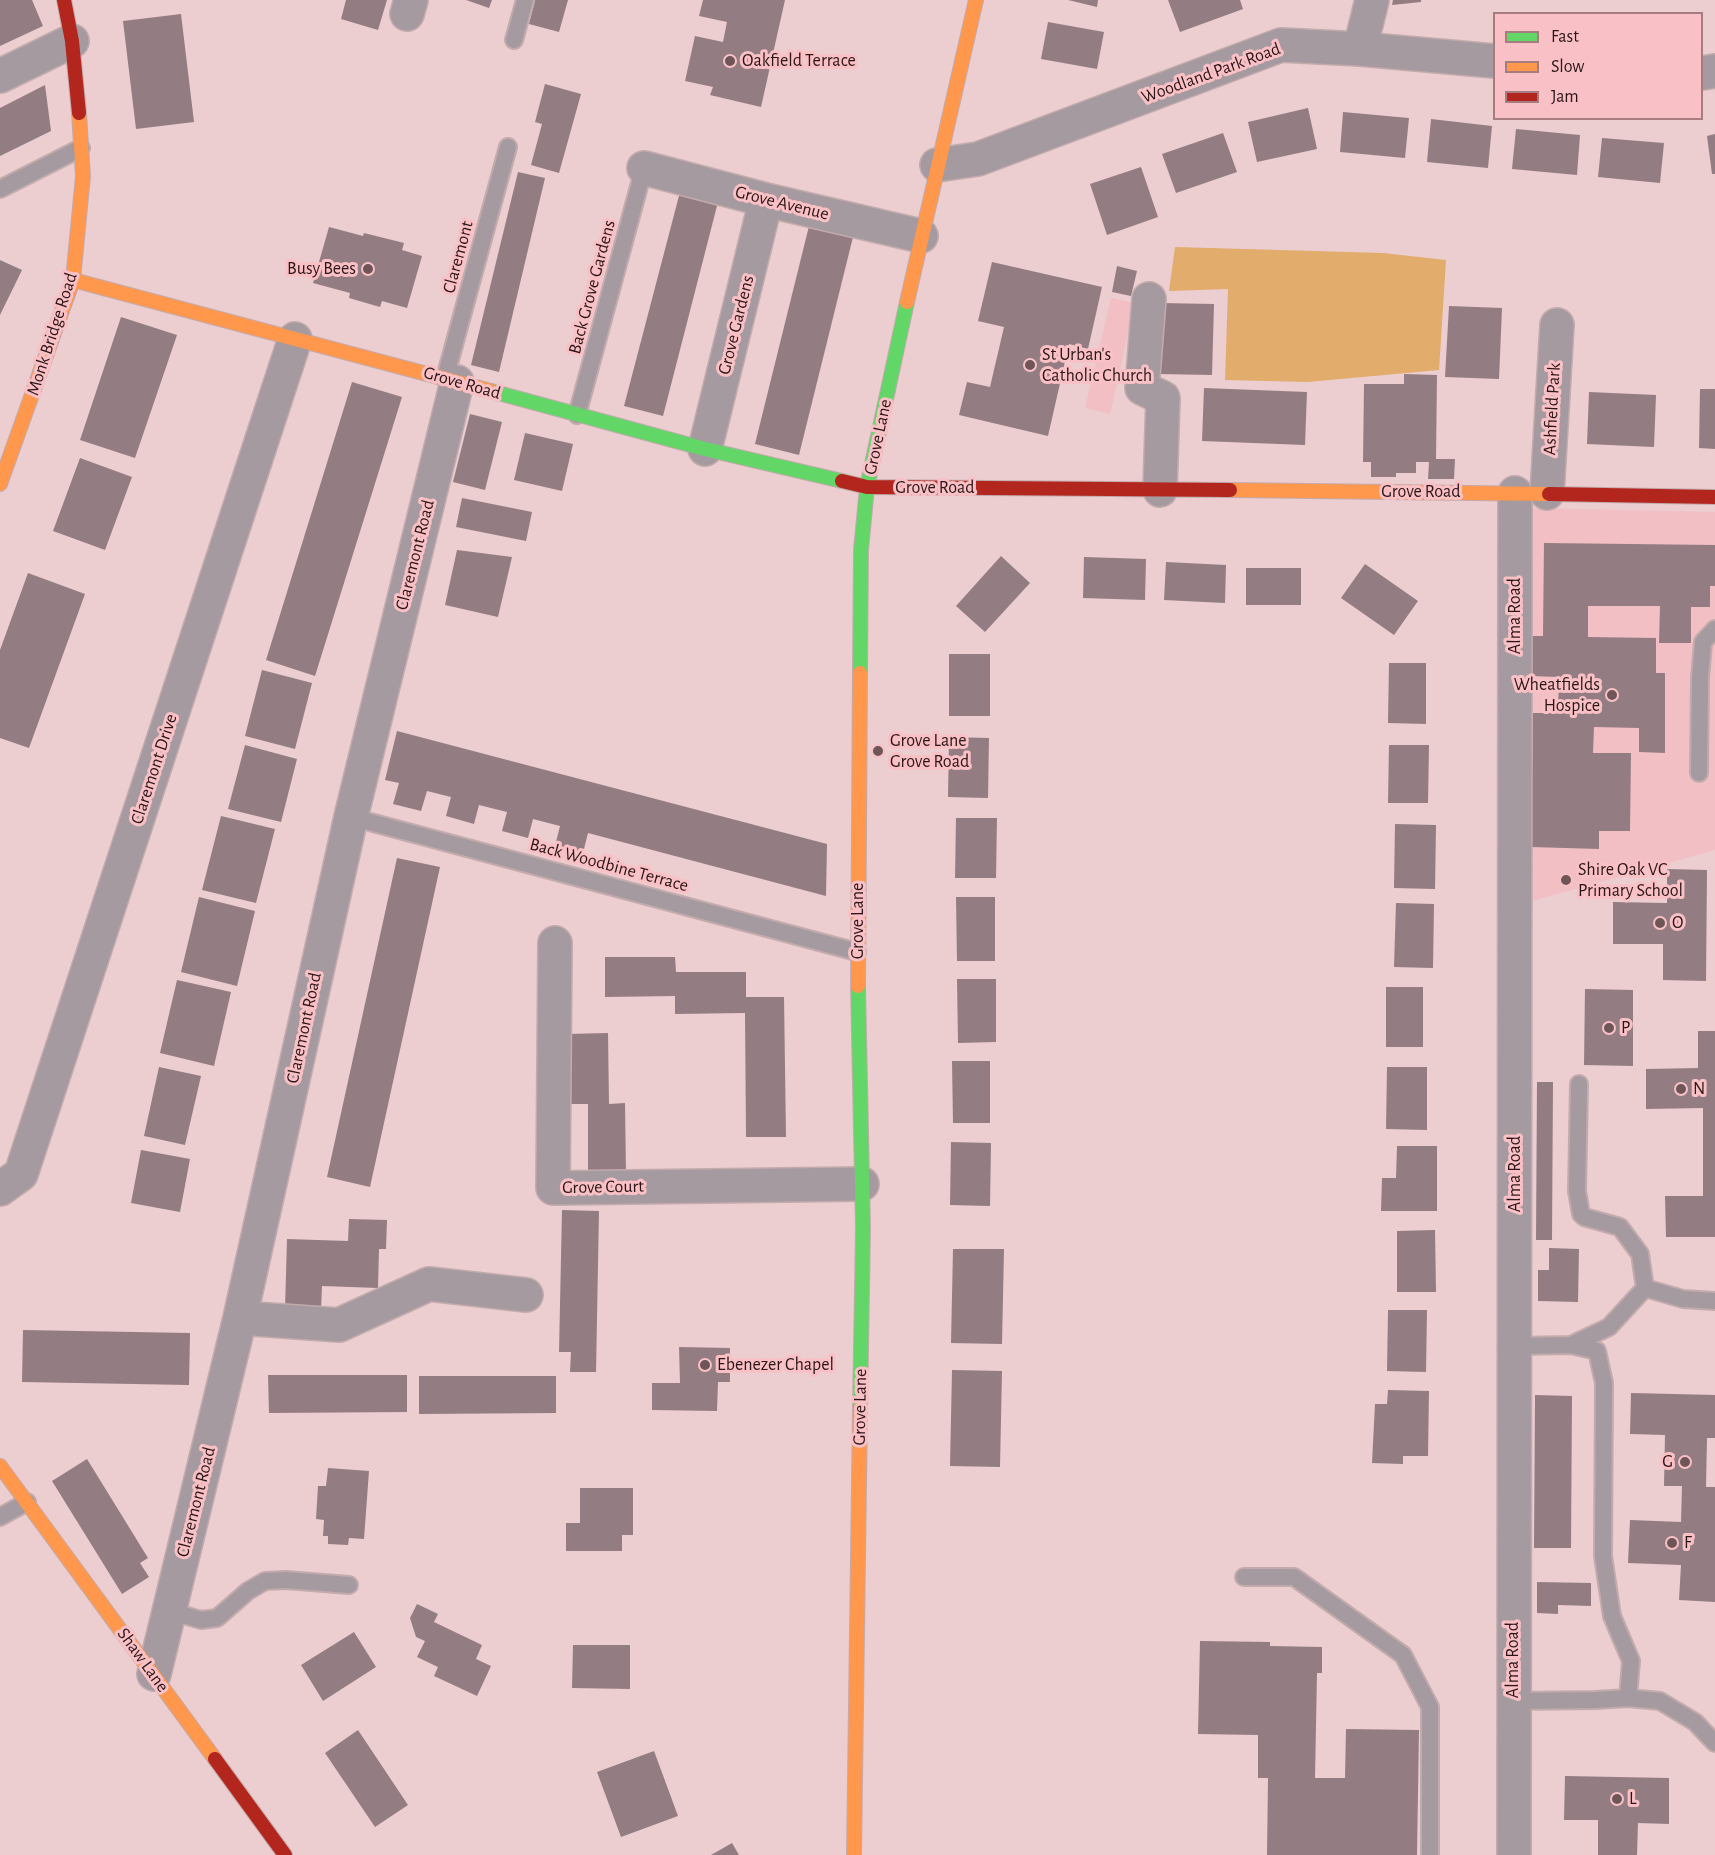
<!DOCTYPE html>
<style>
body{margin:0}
#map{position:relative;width:1715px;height:1855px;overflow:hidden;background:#eccdd0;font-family:"Alegreya Sans",sans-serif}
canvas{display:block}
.legend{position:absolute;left:1493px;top:12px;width:210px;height:108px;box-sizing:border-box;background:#f9c0c5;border:2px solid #a67c80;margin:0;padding:8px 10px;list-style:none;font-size:18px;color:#2a1618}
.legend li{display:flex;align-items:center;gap:12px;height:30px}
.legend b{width:30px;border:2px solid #a67c80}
</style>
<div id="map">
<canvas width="1715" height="1855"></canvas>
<ul class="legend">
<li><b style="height:8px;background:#63d668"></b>Fast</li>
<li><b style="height:8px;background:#ff974d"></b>Slow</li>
<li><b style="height:8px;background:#b3261e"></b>Jam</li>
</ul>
</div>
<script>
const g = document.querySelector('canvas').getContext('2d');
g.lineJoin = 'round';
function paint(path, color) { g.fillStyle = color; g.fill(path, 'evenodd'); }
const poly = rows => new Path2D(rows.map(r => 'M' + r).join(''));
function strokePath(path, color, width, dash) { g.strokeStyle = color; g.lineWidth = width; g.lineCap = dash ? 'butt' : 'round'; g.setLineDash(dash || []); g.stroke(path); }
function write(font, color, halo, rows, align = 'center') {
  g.font = font + ' "Alegreya Sans",sans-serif'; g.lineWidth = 6; g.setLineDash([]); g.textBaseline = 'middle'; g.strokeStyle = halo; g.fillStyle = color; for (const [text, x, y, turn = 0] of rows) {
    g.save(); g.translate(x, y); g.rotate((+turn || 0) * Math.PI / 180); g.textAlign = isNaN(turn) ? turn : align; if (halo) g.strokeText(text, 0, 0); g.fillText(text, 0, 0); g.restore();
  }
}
paint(poly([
 [1111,298,1135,303,1110,414,1085,408],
 [1529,508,1715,512,1715,850,1525,903]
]), '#f1bfc4');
paint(poly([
 [1175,247,1383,253,1446,260,1439,370,1308,382,1225,380,1228,289,1169,291]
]), '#e1ac6c');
paint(poly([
 [0,0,32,0,43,26,0,46],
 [346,0,387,0,378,30,341,19],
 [466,0,492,0,489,8],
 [535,0,568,0,559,32,529,24],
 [703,0,785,0,761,107,710,95,713,87,685,81,695,36,723,42,727,22,699,16],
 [1068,0,1098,0,1097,7],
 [1168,0,1240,0,1243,9,1180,32],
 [1393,0,1421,0,1421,2,1392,5],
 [181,14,194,122,136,129,123,21],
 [1048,22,1104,32,1097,69,1041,59],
 [545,84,581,94,559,173,531,165,542,124,535,122],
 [45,85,51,131,0,156,0,108],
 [1308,108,1317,149,1257,162,1248,122],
 [1343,112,1409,118,1405,158,1340,152],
 [1431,119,1492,126,1488,168,1427,162],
 [1516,129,1580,135,1577,175,1512,169],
 [1223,133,1237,172,1176,193,1162,154],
 [1715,134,1715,174,1712,174,1707,136],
 [1602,138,1664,143,1660,183,1598,177],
 [1141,167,1158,217,1107,235,1090,184],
 [518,172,545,178,499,372,471,365],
 [680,192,718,202,663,416,624,406],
 [810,222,854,233,799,455,755,444],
 [329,227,363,236,364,233,404,243,402,250,422,256,407,308,382,301,380,307,349,298,350,293,313,283],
 [0,260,22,270,0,315],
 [992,262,1102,287,1088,349,1069,344,1048,436,959,415,967,382,990,387,1004,327,978,321],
 [1117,266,1137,271,1131,296,1112,292],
 [1160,303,1214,304,1212,375,1158,374],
 [1449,306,1502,308,1499,379,1445,377],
 [121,317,177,335,135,458,80,440],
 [1404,374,1437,375,1436,459,1455,459,1454,479,1428,479,1429,462,1416,462,1416,473,1396,473,1396,477,1371,477,1371,462,1363,462,1364,384,1404,384],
 [352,382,402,397,315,676,266,660],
 [1204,388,1307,392,1305,445,1202,441],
 [1700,389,1715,389,1715,449,1699,448],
 [1589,392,1656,395,1654,447,1587,444],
 [470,414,502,422,485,490,453,482],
 [525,433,573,444,562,491,514,480],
 [80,458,132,477,105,550,53,531],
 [462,498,532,512,526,541,456,527],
 [1544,543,1715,545,1715,586,1710,586,1710,607,1691,607,1691,643,1659,643,1660,606,1588,606,1588,637,1656,638,1656,673,1665,673,1665,753,1639,752,1639,728,1594,727,1593,753,1631,753,1630,831,1599,831,1599,849,1531,847,1533,713,1558,713,1559,677,1530,676,1530,636,1543,636],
 [457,550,512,557,498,617,445,605],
 [1001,556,1030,583,985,632,956,606],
 [1084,557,1146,559,1145,600,1083,598],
 [1166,562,1226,565,1225,603,1164,600],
 [1365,564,1418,601,1394,635,1341,598],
 [1246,568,1301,568,1301,605,1246,605],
 [28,573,85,594,29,748,0,738,0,650],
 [949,654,990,654,990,716,949,716],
 [1389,663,1426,663,1426,724,1388,723],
 [262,670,312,683,295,749,245,736],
 [397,731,827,844,826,896,588,833,583,853,555,846,560,826,533,819,528,838,502,831,507,812,479,805,474,824,446,816,451,797,427,791,421,811,393,804,399,783,385,780],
 [949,737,989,738,988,798,948,797],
 [245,745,297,759,281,822,228,809],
 [1389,745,1429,745,1428,803,1388,803],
 [221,816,275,829,256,903,202,890],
 [956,818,997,818,996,878,955,878],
 [1395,824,1436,825,1435,889,1394,888],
 [397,858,440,867,370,1187,327,1177],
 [1667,869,1707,870,1706,981,1663,980,1663,944,1613,944,1613,902,1667,903],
 [199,897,255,911,237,986,181,972],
 [956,897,995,897,995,961,957,961],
 [1396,903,1434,904,1433,968,1394,967],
 [605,957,675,957,676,972,746,972,746,997,784,997,786,1137,746,1137,745,1013,675,1014,675,996,605,997],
 [957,979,996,979,996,1042,958,1043],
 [177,980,231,992,214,1066,160,1053],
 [1386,987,1423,987,1423,1047,1386,1047],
 [1585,989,1633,990,1633,1066,1584,1065],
 [1698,1031,1715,1031,1715,1237,1666,1237,1665,1196,1703,1196,1703,1108,1646,1109,1646,1069,1698,1068],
 [608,1033,609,1104,625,1103,626,1174,588,1174,588,1104,569,1104,568,1034],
 [952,1061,990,1061,990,1123,953,1123],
 [159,1067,201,1076,185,1145,144,1136],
 [1387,1067,1427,1067,1427,1130,1386,1129],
 [1537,1082,1553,1082,1552,1240,1536,1240],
 [951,1142,991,1143,990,1206,950,1205],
 [1397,1146,1437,1146,1437,1211,1381,1211,1382,1178,1396,1178],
 [141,1150,190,1159,180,1212,131,1203],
 [562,1210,599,1211,596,1372,570,1372,571,1352,559,1352],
 [349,1219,387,1220,386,1249,379,1249,378,1288,322,1286,321,1310,285,1309,287,1239,348,1241],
 [1435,1230,1436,1292,1397,1292,1397,1231],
 [1549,1248,1579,1249,1578,1302,1538,1301,1538,1270,1549,1270],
 [953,1249,1004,1249,1002,1344,951,1343],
 [1388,1310,1427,1310,1426,1372,1387,1371],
 [23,1330,190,1333,189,1385,22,1382],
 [679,1347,730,1348,730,1382,718,1382,717,1411,652,1410,652,1383,680,1383],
 [952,1370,1002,1371,1000,1467,950,1466],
 [268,1375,407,1375,407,1412,269,1413],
 [419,1376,556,1376,556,1413,419,1414],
 [1388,1390,1429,1391,1428,1456,1403,1456,1403,1464,1372,1463,1375,1404,1387,1404],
 [1631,1393,1715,1395,1715,1438,1707,1438,1706,1487,1715,1487,1715,1602,1679,1600,1681,1565,1628,1563,1630,1520,1681,1522,1682,1486,1664,1486,1665,1435,1630,1434],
 [1535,1395,1572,1396,1571,1548,1534,1548],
 [87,1459,148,1558,140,1563,149,1577,122,1594,52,1481],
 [328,1468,369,1471,364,1539,349,1538,348,1545,328,1544,328,1536,323,1536,324,1520,316,1519,318,1486,326,1486],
 [580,1488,633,1488,633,1535,622,1535,622,1551,566,1551,566,1523,580,1523],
 [1537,1582,1591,1583,1591,1606,1558,1605,1558,1614,1537,1613],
 [417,1604,438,1614,434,1622,482,1645,476,1659,491,1666,477,1696,434,1676,438,1667,417,1657,425,1641,416,1637,410,1618],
 [354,1632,376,1667,323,1701,301,1665],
 [1200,1641,1270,1642,1270,1646,1322,1647,1322,1673,1317,1673,1315,1778,1345,1778,1346,1729,1419,1730,1417,1855,1267,1855,1268,1778,1258,1778,1258,1735,1198,1734],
 [573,1645,630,1645,630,1689,572,1688],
 [358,1730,408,1805,375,1827,325,1753],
 [654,1751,678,1816,621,1837,597,1772],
 [1565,1776,1669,1778,1669,1824,1638,1823,1637,1855,1598,1855,1598,1820,1564,1820],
 [732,1843,739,1855,711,1855]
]), '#937d82');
const lane = poly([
 [514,40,525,0],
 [0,189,81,148],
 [445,378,508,147],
 [577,415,644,168],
 [1699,773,1700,678,1703,642,1715,629],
 [351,817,857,952],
 [1579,1084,1577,1191,1581,1214,1584,1217,1620,1227,1640,1254,1645,1288],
 [1571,1345,1609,1327,1645,1288,1683,1299,1715,1301],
 [0,1517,27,1502],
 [1244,1577,1294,1577,1403,1655,1430,1707,1430,1855],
 [170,1611,201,1620,217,1618,248,1591,265,1581,286,1580,349,1585],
 [1628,1698,1660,1701,1695,1722,1715,1743],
 [1513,1701,1596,1700,1628,1698,1631,1661,1612,1616,1603,1556,1604,1383,1597,1351,1571,1345,1515,1346]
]);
const street = poly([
 [407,14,411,0],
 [1360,49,1372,0],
 [1702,73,1715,71],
 [0,76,72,41],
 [937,165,978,159,1281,45,1360,49,1494,61],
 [644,168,766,200,921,236],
 [1149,299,1142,388,1163,398,1160,490],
 [705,449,766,200],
 [1547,493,1557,325],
 [555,943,553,1188,862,1184],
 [0,1189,21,1174,295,339],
 [240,1318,339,1325,429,1284,526,1295],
 [154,1674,240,1318,351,817,457,382],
 [1514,1855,1515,493]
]);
const fast = poly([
 [491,391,705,449,842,481],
 [860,673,861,550,867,487,907,302],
 [858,986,863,1229,860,1409]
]);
const slow = poly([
 [73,280,491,391],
 [907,302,976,0],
 [0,484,73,280,83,176,79,113],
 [1230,490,1549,494],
 [858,986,860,673],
 [0,1466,215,1759],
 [854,1855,860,1409]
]);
const jam = poly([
 [64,0,72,41,79,113],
 [842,481,867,487,1230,490],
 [1549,494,1715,497],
 [215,1759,285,1855]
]);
strokePath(lane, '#c3abad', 20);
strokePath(street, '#c3abad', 36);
strokePath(fast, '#c3abad', 16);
strokePath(slow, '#c3abad', 16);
strokePath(jam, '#c3abad', 16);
strokePath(lane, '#a59a9f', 16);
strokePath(street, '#a59a9f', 33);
strokePath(fast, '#63d668', 14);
strokePath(slow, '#ff974d', 14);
strokePath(jam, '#b3261e', 14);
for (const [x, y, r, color] of [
 [730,61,6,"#6e5658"],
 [368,269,6,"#6e5658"],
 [1030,365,6,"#6e5658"],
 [1612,695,6,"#6e5658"],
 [878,751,6,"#6e5658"],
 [1566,880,6,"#6e5658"],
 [1660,923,6,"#6e5658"],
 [1609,1028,6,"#6e5658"],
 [1681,1089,6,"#6e5658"],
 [705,1365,6,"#6e5658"],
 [1685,1462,6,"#6e5658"],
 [1672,1543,6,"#6e5658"],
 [1617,1799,6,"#6e5658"]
]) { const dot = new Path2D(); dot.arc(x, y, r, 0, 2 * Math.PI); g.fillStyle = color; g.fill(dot); strokePath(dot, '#f9c0c5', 2); }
write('18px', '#2a1618', '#f9c0c5', [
 ["Oakfield Terrace",742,61],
 ["Busy Bees",356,269,"right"],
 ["St Urban's",1042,355],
 ["Catholic Church",1042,376],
 ["Wheatfields",1600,685,"right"],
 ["Hospice",1600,706,"right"],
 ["Grove Lane",890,741],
 ["Grove Road",890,762],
 ["Shire Oak VC",1578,870],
 ["Primary School",1578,891],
 ["O",1672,923],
 ["P",1621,1028],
 ["N",1693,1089],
 ["Ebenezer Chapel",717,1365],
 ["G",1673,1462,"right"],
 ["F",1684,1543],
 ["L",1629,1799]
], 'left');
write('18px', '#2a1618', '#f9c0c5', [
 ["Woodland Park Road",1211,73,-20],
 ["Grove Avenue",782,203,14],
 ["Claremont",458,257,-75],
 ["Back Grove Gardens",592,287,-75],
 ["Grove Gardens",736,325,-76],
 ["Monk Bridge Road",52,334,-72],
 ["Grove Road",462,383,16],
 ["Ashfield Park",1552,409,-87],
 ["Grove Lane",878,437,-78],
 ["Grove Road",935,488],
 ["Grove Road",1421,492],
 ["Claremont Road",415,555,-76],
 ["Alma Road",1515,616,-90],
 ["Claremont Drive",154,769,-72],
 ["Back Woodbine Terrace",609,865,15],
 ["Grove Lane",858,921,-90],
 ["Claremont Road",304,1028,-78],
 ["Alma Road",1515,1174,-90],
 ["Grove Court",603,1187,-1],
 ["Grove Lane",860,1407,-89],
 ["Claremont Road",196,1502,-76],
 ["Shaw Lane",143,1660,54],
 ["Alma Road",1513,1660,-90]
]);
</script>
